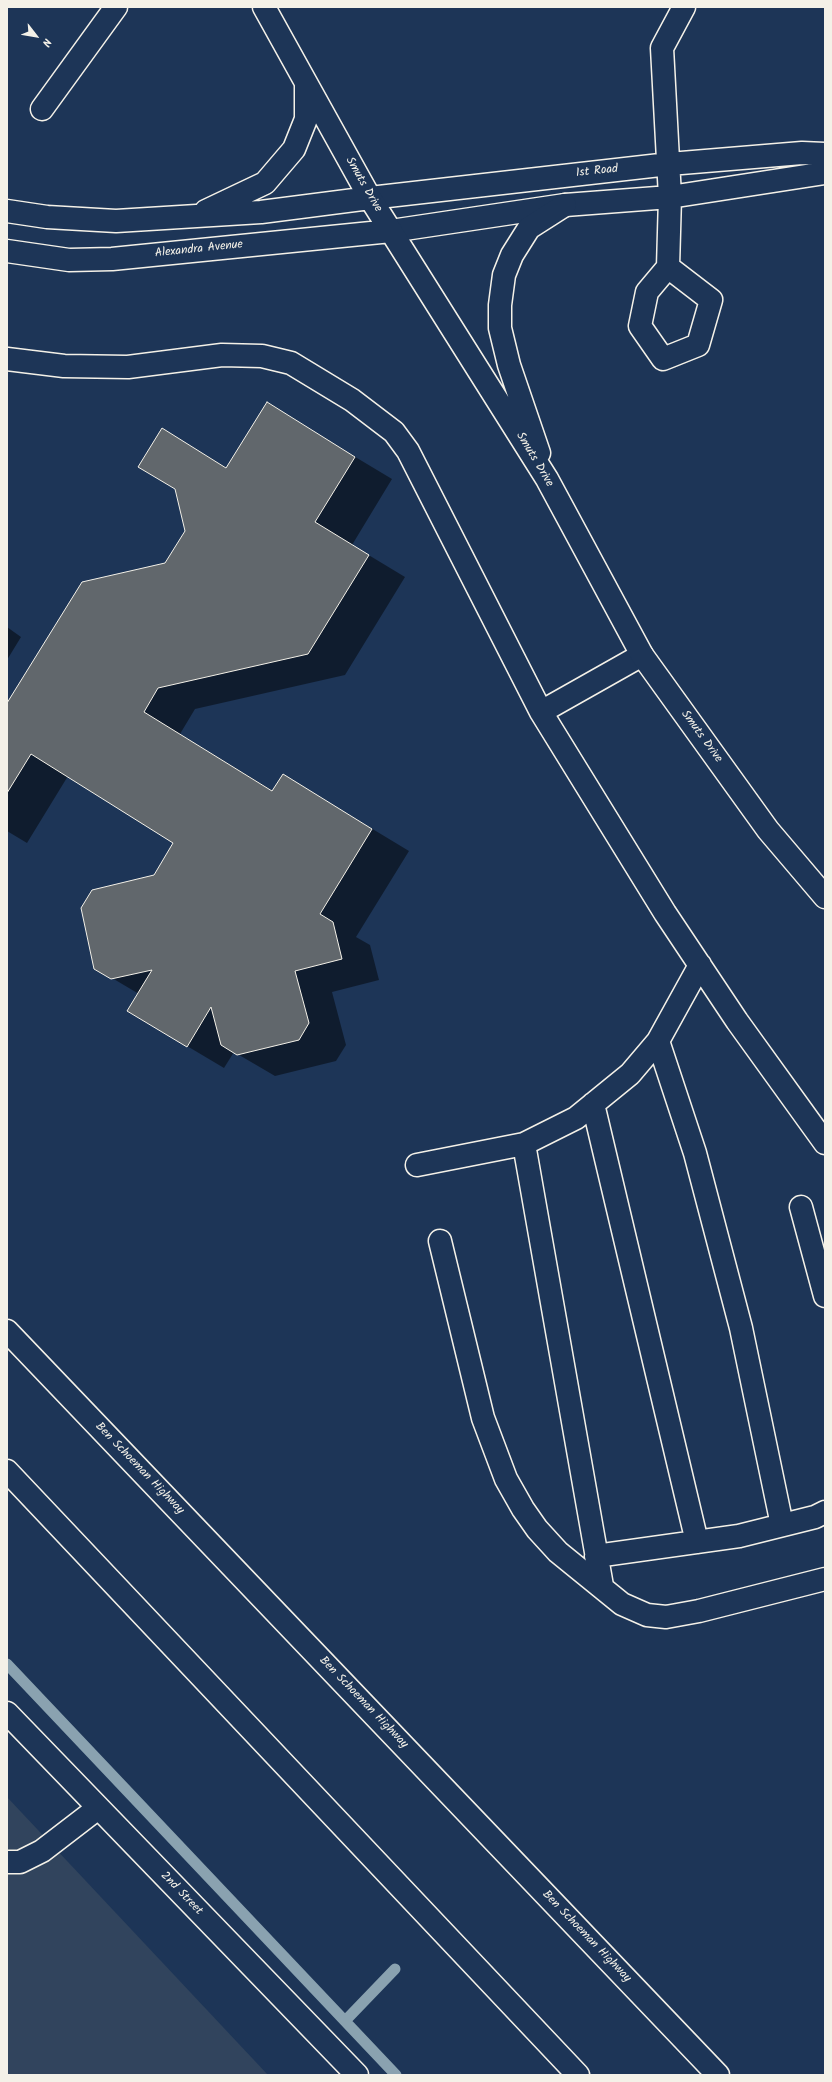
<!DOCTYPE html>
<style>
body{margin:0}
#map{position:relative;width:832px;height:2082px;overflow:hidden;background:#1d3557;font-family:Kalam,sans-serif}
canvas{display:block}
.frame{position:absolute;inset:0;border:8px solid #f4f1e8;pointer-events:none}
.north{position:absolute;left:16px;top:16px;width:40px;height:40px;-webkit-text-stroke:3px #1d3557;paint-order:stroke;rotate:121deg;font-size:11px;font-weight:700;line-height:16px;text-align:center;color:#f4f1e8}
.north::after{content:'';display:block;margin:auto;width:14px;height:18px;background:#f4f1e8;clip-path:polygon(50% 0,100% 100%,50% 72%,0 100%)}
</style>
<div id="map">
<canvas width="832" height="2082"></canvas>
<div class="frame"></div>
<div class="north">N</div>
</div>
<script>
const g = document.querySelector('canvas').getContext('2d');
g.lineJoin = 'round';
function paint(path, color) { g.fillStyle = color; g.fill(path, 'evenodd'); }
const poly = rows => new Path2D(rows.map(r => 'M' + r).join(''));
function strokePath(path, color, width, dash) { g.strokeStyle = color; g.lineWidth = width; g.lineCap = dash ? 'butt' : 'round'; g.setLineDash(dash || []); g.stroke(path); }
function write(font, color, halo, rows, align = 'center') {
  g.font = font + ' Kalam,sans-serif'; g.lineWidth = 3; g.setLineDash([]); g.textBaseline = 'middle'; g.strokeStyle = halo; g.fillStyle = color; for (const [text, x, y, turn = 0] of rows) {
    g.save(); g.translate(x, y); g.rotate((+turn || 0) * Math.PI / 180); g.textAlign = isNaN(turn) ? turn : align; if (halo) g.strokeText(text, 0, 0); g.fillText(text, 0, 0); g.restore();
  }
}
paint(poly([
 [7,1797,268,2075,7,2075]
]), '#31445d');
paint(poly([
 [267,404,392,479,352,545,405,577,345,675,195,709,180,734,273,791,283,775,409,851,356,937,370,945,379,980,332,992,346,1045,336,1061,275,1076,234,1052,224,1068,187,1046,139,994,112,978,154,875,175,843,68,776,27,843,7,831,7,705,165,564,187,531,163,430,227,468],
 [7,627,21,637,7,660]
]), '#0007');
strokePath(poly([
 [7,1664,396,2075],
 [345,2021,395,1969]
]), '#8aa2b0', 11);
const building = poly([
 [267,402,355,457,315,522,369,555,308,654,158,688,144,712,272,791,283,774,372,829,320,914,333,922,342,959,295,971,309,1023,299,1040,237,1055,221,1045,211,1007,187,1047,127,1011,152,970,111,979,94,969,81,908,92,890,154,875,173,843,31,754,7,793,7,703,82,582,165,563,185,531,175,489,138,467,162,428,226,468,267,402]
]);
paint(building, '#61676c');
strokePath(building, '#f4f1e8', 1);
const minor = poly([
 [42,109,116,7],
 [370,198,669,164,802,153,825,154],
 [391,231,565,205,670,197,825,173],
 [668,267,647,292,640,326,663,359,698,345,711,300,668,267,670,197,662,48,684,7],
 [7,359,64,366,128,367,222,355,262,356,291,363,352,400,394,432,408,451,541,712,665,913,737,1021,825,1143],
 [541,712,642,655],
 [658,1041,695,1153,741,1328,782,1525],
 [593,1104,697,1542],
 [524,1144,602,1586],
 [417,1165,524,1144,576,1118,630,1074,658,1041,700,965],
 [801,1207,825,1296],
 [440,1241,483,1418,506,1479,523,1509,537,1529,558,1552,622,1604,647,1615,666,1617,699,1611,825,1579],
 [596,1556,739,1536,815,1517,825,1512],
 [7,1713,357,2075],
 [7,1862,20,1862,42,1851,98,1808]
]);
const major = poly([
 [264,7,370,198,547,479,642,655,768,830,825,897],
 [7,211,47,217,116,221,261,212,370,198],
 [206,211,265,183,294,149,306,119,306,86],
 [7,251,69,260,112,259,391,231],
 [539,453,509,365,500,328,500,305,504,275,512,255,529,228,565,205]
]);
const highway = poly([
 [7,1331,718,2075],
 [7,1471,578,2075]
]);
strokePath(minor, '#f4f1e8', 25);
strokePath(major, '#f4f1e8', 25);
strokePath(highway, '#f4f1e8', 25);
strokePath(minor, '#1d3557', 22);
strokePath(major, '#1d3557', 22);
strokePath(highway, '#1d3557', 22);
write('12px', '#f4f1e8', '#1d3557', [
 ["1st Road",597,172,-6],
 ["Smuts Drive",363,185,60],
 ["Alexandra Avenue",199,250,-6],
 ["Smuts Drive",534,460,59],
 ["Smuts Drive",701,737,54],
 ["Ben Schoeman Highway",139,1469,46],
 ["Ben Schoeman Highway",363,1703,46],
 ["2nd Street",181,1894,46],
 ["Ben Schoeman Highway",586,1937,46]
]);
</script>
